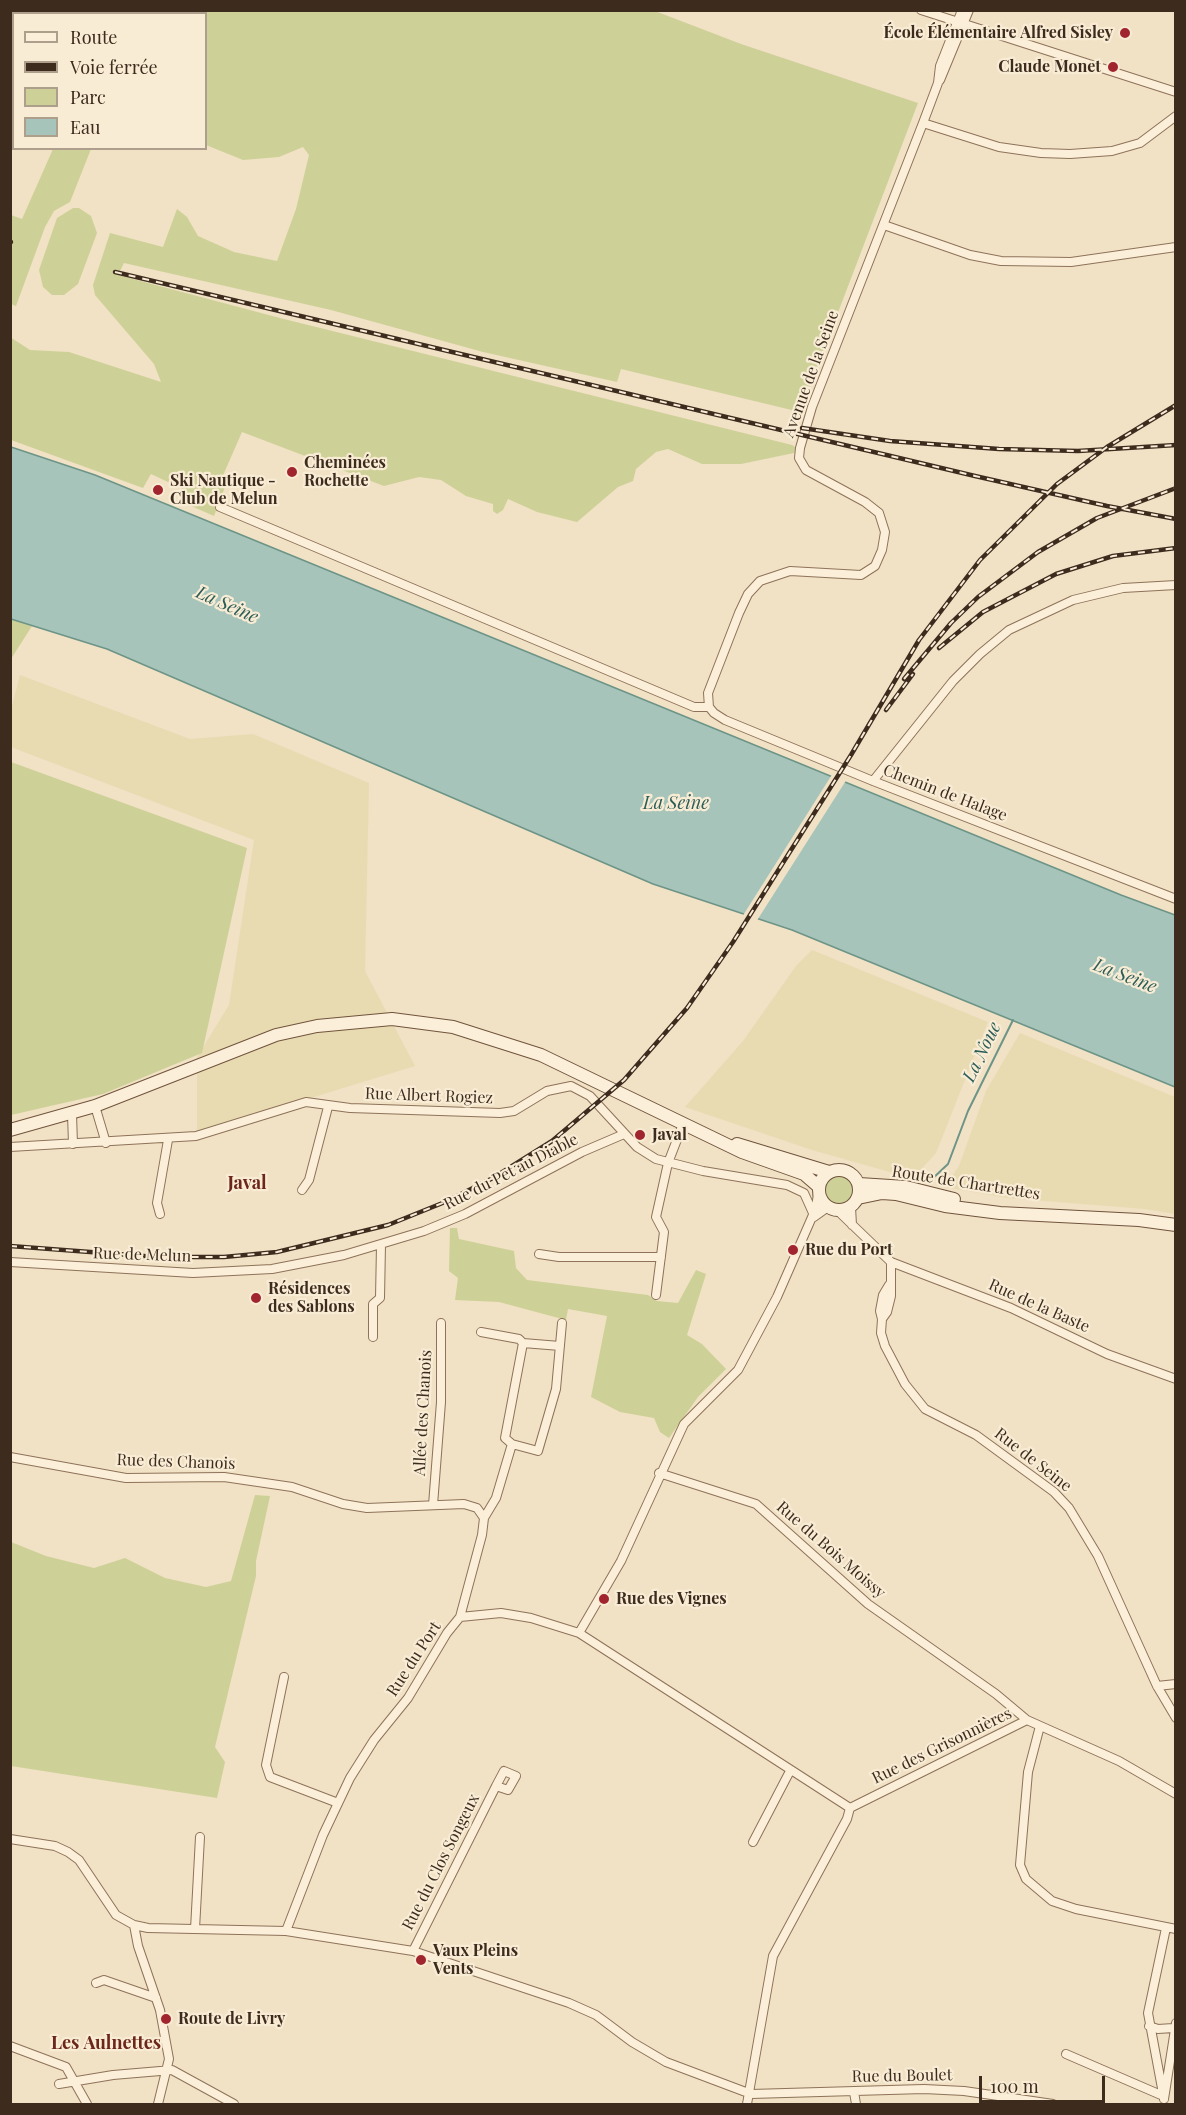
<!DOCTYPE html>
<meta charset="utf-8">
<style>
body{margin:0}
#map{position:relative;width:1186px;height:2115px;overflow:hidden;background:#f1e1c5;font-family:"Playfair Display",serif}
canvas{display:block}
.frame{position:absolute;inset:0;border:12px solid #3d2b1e;pointer-events:none}
.legend{position:absolute;left:12px;top:12px;width:195px;height:138px;box-sizing:border-box;background:#f8ecd5;border:2px solid #ad9f8c;margin:0;padding:8px 10px;list-style:none;font-size:18px;color:#3d2b1e}
.legend li{display:flex;align-items:center;gap:12px;height:30px}
.legend b{width:30px;border:2px solid #ad9f8c}
.scale{position:absolute;left:979px;top:2076px;width:126px;height:27px;box-sizing:border-box;border:3px solid #3d2b1e;border-top:0;padding-left:8px;font-size:18px;line-height:21px;white-space:nowrap;color:#3d2b1e;-webkit-text-stroke:4px #f8ecd5;paint-order:stroke}
</style>
<div id="map">
<canvas width="1186" height="2115"></canvas>
<div class="frame"></div>
<ul class="legend">
<li><b style="height:8px;background:#fbefd9"></b>Route</li>
<li><b style="height:8px;background:#3d2b1e"></b>Voie ferrée</li>
<li><b style="height:16px;background:#ced197"></b>Parc</li>
<li><b style="height:16px;background:#a7c4ba"></b>Eau</li>
</ul>
<div class="scale">100 m</div>
</div>
<script>
const g = document.querySelector('canvas').getContext('2d');
g.lineJoin = 'round';
function paint(path, color) { g.fillStyle = color; g.fill(path, 'evenodd'); }
const poly = rows => new Path2D(rows.map(r => 'M' + r).join(''));
function strokePath(path, color, width, dash) { g.strokeStyle = color; g.lineWidth = width; g.lineCap = dash ? 'butt' : 'round'; g.setLineDash(dash || []); g.stroke(path); }
function write(font, color, halo, rows, align = 'center') {
  g.font = font + ' "Playfair Display",serif'; g.lineWidth = 4.5; g.setLineDash([]); g.textBaseline = 'middle'; g.strokeStyle = halo; g.fillStyle = color; for (const [text, x, y, turn = 0] of rows) {
    g.save(); g.translate(x, y); g.rotate((+turn || 0) * Math.PI / 180); g.textAlign = isNaN(turn) ? turn : align; if (halo) g.strokeText(text, 0, 0); g.fillText(text, 0, 0); g.restore();
  }
}
paint(poly([
 [20,675,190,739,253,734,369,783,365,971,415,1066,197,1133,197,1057,229,1005,254,840,11,747,11,710],
 [812,950,988,1022,936,1153,916,1175,904,1176,812,1150,685,1107,743,1041,796,966],
 [1020,1033,1175,1097,1175,1214,1144,1209,1008,1198,944,1187,959,1166,986,1091]
]), '#e8dbb1');
paint(poly([
 [159,11,655,11,741,44,918,103,800,412,621,369,617,382,483,352,331,310,124,263,118,275,280,318,792,445,796,448,794,453,741,464,702,464,668,449,656,452,636,469,633,481,618,487,577,522,537,512,508,499,503,510,497,514,493,511,493,504,466,496,441,480,419,477,384,486,242,432,221,480,225,487,214,516,182,502,187,491,151,474,143,488,11,440,10,337,30,350,69,352,161,382,154,364,95,295,93,285,110,233,163,247,177,209,187,217,198,236,234,252,277,261,296,209,309,155,303,147,279,157,243,160,206,145,206,14,158,13],
 [53,149,91,149,70,202,54,211,45,227,16,306,11,304,11,215,22,219],
 [73,208,79,208,91,216,97,233,78,284,64,295,52,295,43,287,39,270,57,218],
 [11,619,32,626,11,659],
 [11,762,247,848,202,1053,103,1094,11,1115],
 '825 1190a15 15 0 1 1 30 0a15 15 0 1 1-30 0Z',
 [450,1228,457,1228,459,1239,514,1251,516,1268,527,1280,648,1295,657,1301,678,1303,696,1270,706,1274,687,1335,702,1344,726,1369,698,1397,669,1438,660,1432,654,1418,620,1412,591,1397,607,1316,568,1309,566,1320,499,1302,455,1300,458,1278,449,1271],
 [255,1495,270,1496,256,1561,256,1576,215,1747,225,1762,217,1798,11,1766,11,1542,46,1556,94,1568,125,1558,165,1578,206,1587,231,1581]
]), '#ced197');
const water = poly([
 [11,447,95,475,1121,895,1175,915,1175,1087,792,930,653,884,107,649,11,619,11,447]
]);
paint(water, '#a7c4ba');
strokePath(water, '#6c9487', 1.5);
paint(poly([
 [833,773,847,779,756,922,742,917]
]), '#f1e1c5');
strokePath(poly([
 [930,1181,948,1164,968,1111,1013,1020]
]), '#6c9487', 2);
const street = poly([
 [921,10,1176,92],
 [962,10,940,66,938,83,923,123,812,407,800,448,799,458,806,470,865,502,879,513,885,532,882,550,875,566,861,575,790,571,760,581,748,594,739,613,708,693,709,707,714,713,725,720,873,781,1176,899],
 [10,57,14,60],
 [940,80,969,10],
 [923,123,999,147,1041,153,1070,154,1112,151,1140,143,1176,116],
 [884,225,970,255,1001,261,1071,262,1176,247],
 [220,507,694,707,709,707],
 [873,781,953,681,980,654,1009,630,1073,600,1123,588,1176,585],
 [95,1106,106,1143],
 [72,1114,73,1144],
 [10,1147,196,1136,306,1102,350,1108,500,1113,514,1111,547,1091,571,1086,590,1096,637,1147,656,1159,703,1171,787,1185,804,1193,813,1213],
 [302,1190,309,1180,328,1107],
 [851,1207,852,1225],
 [838,1211,891,1262],
 [160,1214,157,1203,168,1140],
 [814,1217,828,1207],
 [539,1254,559,1257,661,1257],
 [10,1262,193,1273,272,1269,344,1255,424,1231,465,1214,582,1152,624,1134],
 [891,1262,1011,1308,1107,1354,1176,1379],
 [889,1285,883,1295,880,1311,882,1319,881,1333,885,1346,905,1384,925,1409,976,1435,1054,1492,1069,1508,1098,1556,1157,1686,1176,1718],
 [656,1295,664,1232,656,1217,668,1163,683,1124],
 [882,1319,887,1312,891,1296,891,1262],
 [481,1332,519,1339,523,1343],
 [373,1337,373,1304,380,1298,381,1245],
 [512,1444,505,1438,523,1343,560,1346],
 [10,1457,126,1478,224,1477,292,1487,343,1504,367,1508,464,1504,477,1508,484,1518,482,1535,460,1617],
 [659,1473,756,1504,868,1604,996,1694,1027,1720],
 [433,1505,441,1402,441,1323],
 [484,1518,496,1498,512,1444,538,1451,556,1389,562,1323],
 [579,1633,850,1808],
 [284,1677,266,1765,270,1777,338,1803],
 [1157,1686,1176,1684],
 [1040,1726,1028,1772,1020,1865,1026,1879,1052,1901,1076,1909,1176,1929],
 [850,1808,1027,1720,1119,1761,1176,1794],
 [10,1839,55,1846,68,1852,79,1860,116,1915,134,1925,148,1928,286,1931,413,1951,569,2003,596,2015,632,2042,666,2062,751,2094,924,2089,964,2091,1053,2104],
 [753,1842,790,1771],
 [134,1925,138,1946,160,2010,169,2059,158,2104],
 [195,1929,200,1837],
 [286,1931,323,1835,350,1778,374,1740,408,1698,447,1633,460,1617,501,1613,531,1618,579,1633,621,1561,684,1424,738,1370,777,1297,816,1208,818,1193],
 [413,1951,496,1786,504,1771,516,1776,508,1790,496,1786],
 [96,1983,104,1980,156,1998],
 [1149,2026,1158,2029,1173,2028],
 [10,2046,66,2067,87,2104],
 [1066,2054,1161,2095],
 [59,2084,113,2075,172,2070,234,2104],
 [854,2092,856,2104],
 [1164,2099,1148,2013,1166,1928],
 [1164,2099,1176,2023],
 [747,2104,773,1956,847,1819,850,1808]
]);
const secondary = poly([
 [10,1130,95,1106,276,1035,317,1026,392,1019,453,1027,541,1055,742,1152,804,1174,819,1187],
 [737,1144,829,1172],
 '819 1190a20 20 0 1 1 40 0a20 20 0 1 1-40 0Z',
 [859,1184,906,1187,954,1199],
 [858,1198,882,1193,896,1194,945,1206,1000,1213,1139,1220,1176,1225]
]);
strokePath(street, '#8e7259', 10);
strokePath(secondary, '#70533c', 14);
strokePath(street, '#fbefd9', 8);
strokePath(secondary, '#fbefd9', 12);
const rail = poly([
 [10,242,11,242],
 [115,272,975,476,1107,506,1176,519],
 [802,428,890,441,999,449,1078,451,1176,445],
 [939,648,983,612,1056,574,1113,556,1176,548],
 [904,679,951,623,978,597,1038,552,1097,518,1176,488],
 [886,710,913,674],
 [10,1246,157,1257,224,1257,277,1252,388,1225,445,1202,493,1178,552,1141,624,1080,687,1008,733,942,851,755,919,640,980,560,1057,484,1107,447,1176,405]
]);
strokePath(rail, '#3d2b1e', 4.5);
strokePath(rail, '#f8ecd5', 2, [7]);
for (const [x, y, r, color] of [
 [1125,33,6,"#a1252e"],
 [1113,67,6,"#a1252e"],
 [292,472,6,"#a1252e"],
 [158,490,6,"#a1252e"],
 [640,1135,6,"#a1252e"],
 [793,1250,6,"#a1252e"],
 [256,1298,6,"#a1252e"],
 [604,1599,6,"#a1252e"],
 [421,1960,6,"#a1252e"],
 [166,2019,6,"#a1252e"]
]) { const dot = new Path2D(); dot.arc(x, y, r, 0, 2 * Math.PI); g.fillStyle = color; g.fill(dot); strokePath(dot, '#f8ecd5', 2); }
write('bold 16px', '#3d2b1e', '#f8ecd5', [
 ["École Élémentaire Alfred Sisley",1113,33,"right"],
 ["Claude Monet",1101,67,"right"],
 ["Cheminées",304,463],
 ["Rochette",304,481],
 ["Ski Nautique -",170,481],
 ["Club de Melun",170,499],
 ["Javal",652,1135],
 ["Rue du Port",805,1250],
 ["Résidences",268,1289],
 ["des Sablons",268,1307],
 ["Rue des Vignes",616,1599],
 ["Vaux Pleins",433,1951],
 ["Vents",433,1969],
 ["Route de Livry",178,2019]
], 'left');
write('16px', '#3d2b1e', '#f8ecd5', [
 ["Avenue de la Seine",811,374,-70],
 ["Chemin de Halage",945,793,21],
 ["Rue Albert Rogiez",429,1096,2],
 ["Rue du Pet au Diable",511,1172,-27],
 ["Route de Chartrettes",966,1183,9],
 ["Rue de Melun",142,1255,2],
 ["Rue de la Baste",1039,1306,24],
 ["Allée des Chanois",423,1413,-87],
 ["Rue de Seine",1033,1460,38],
 ["Rue des Chanois",176,1462,2],
 ["Rue du Bois Moissy",831,1550,41],
 ["Rue du Port",414,1659,-57],
 ["Rue des Grisonnières",942,1746,-26],
 ["Rue du Clos Songeux",441,1862,-63],
 ["Rue du Boulet",902,2076,-1]
]);
write('italic 18px', '#2c5d57', '#f8ecd5', [
 ["La Seine",227,605,24],
 ["La Seine",676,803],
 ["La Seine",1125,976,21],
 ["La Noue",982,1052,-64]
]);
write('bold 18px', '#6c261a', '#f8ecd5', [
 ["Javal",247,1183],
 ["Les Aulnettes",106,2043]
]);
</script>
